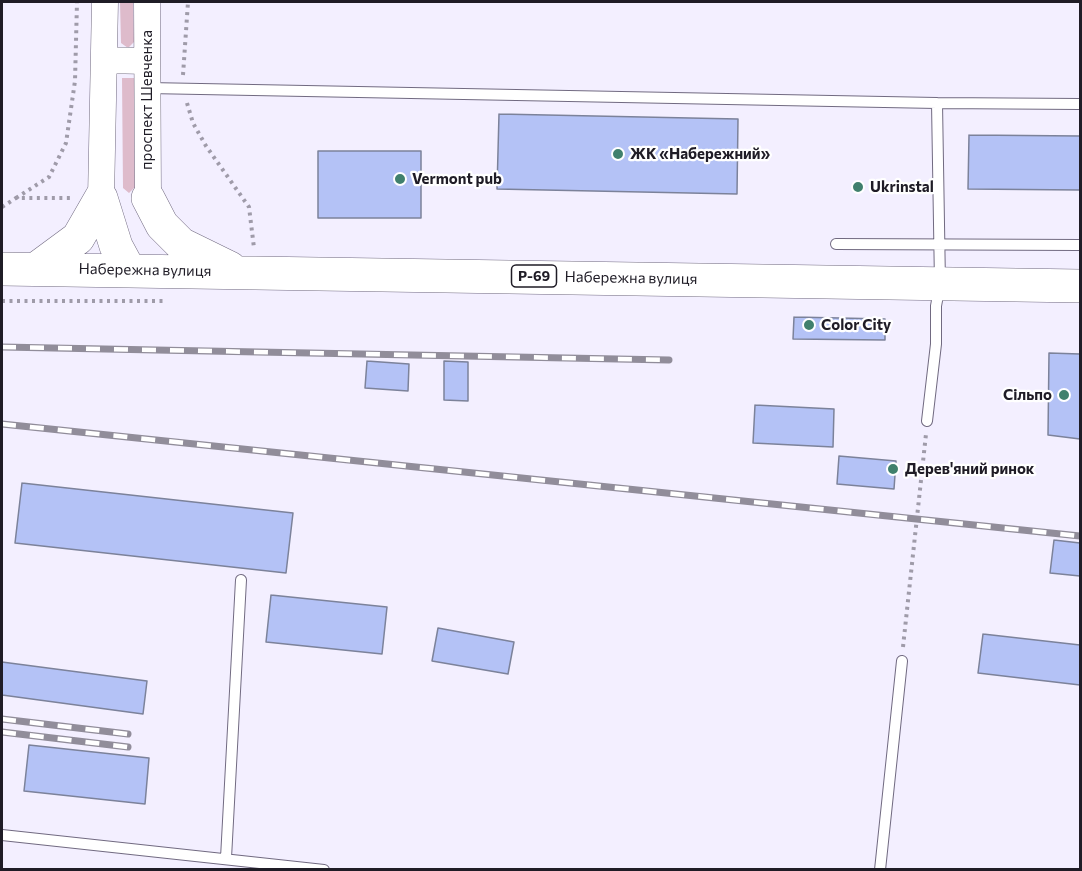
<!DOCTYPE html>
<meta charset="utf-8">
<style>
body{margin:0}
#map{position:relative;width:1082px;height:871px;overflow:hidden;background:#f3efff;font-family:Commissioner,sans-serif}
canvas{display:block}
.frame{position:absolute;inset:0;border:3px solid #1f1c26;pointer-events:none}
</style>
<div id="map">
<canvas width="1082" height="871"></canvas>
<div class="frame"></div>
</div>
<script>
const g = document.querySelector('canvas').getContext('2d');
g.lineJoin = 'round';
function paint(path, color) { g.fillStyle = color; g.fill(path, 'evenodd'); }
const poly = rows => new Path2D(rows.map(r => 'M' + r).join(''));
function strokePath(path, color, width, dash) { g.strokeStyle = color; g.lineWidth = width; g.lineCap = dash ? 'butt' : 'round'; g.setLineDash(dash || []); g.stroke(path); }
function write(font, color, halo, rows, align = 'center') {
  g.font = font + ' Commissioner,sans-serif'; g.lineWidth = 4.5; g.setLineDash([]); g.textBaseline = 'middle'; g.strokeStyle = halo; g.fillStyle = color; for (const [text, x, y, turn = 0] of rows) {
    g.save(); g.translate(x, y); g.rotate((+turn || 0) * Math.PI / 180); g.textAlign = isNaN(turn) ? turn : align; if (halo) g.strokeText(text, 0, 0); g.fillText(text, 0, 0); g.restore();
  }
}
paint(poly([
 [120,2,133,2,134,42,128,48,121,43],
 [122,78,134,78,135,187,129,193,123,188]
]), '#debbcb');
const building = poly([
 [499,114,738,119,737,194,497,189,499,114],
 [969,135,1080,136,1080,190,968,189,969,135],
 [318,151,421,151,421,218,318,218,318,151],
 [794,317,885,319,885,340,793,339,794,317],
 [1049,353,1080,354,1080,439,1048,435,1049,353],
 [367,361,409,364,408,391,365,388,367,361],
 [444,361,468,362,468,401,444,400,444,361],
 [755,405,834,409,833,447,753,443,755,405],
 [839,456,896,461,894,489,837,484,839,456],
 [22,483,293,513,286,573,15,543,22,483],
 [1054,540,1080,543,1080,576,1050,573,1054,540],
 [271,595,387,607,382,654,266,642,271,595],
 [438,628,514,642,508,674,432,661,438,628],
 [983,634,1080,645,1080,685,978,673,983,634],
 [2,662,147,681,143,714,2,695,2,662],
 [29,745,149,758,145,804,24,791,29,745]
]);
paint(building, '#b4c2f6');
strokePath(building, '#7c829a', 1.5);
const service = poly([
 [148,88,937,103],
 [836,244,1080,245],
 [927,421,936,344,936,306,940,284,937,103,1080,104],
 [2,835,324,870],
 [226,858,241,580],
 [880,870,902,661]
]);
const tertiary = poly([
 [147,2,148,198],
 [104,60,147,61],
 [101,198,105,2]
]);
const primary = poly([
 [101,198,116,246,129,270],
 [148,198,162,225,181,244,230,268],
 [2,269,1080,286],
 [36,269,78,238,101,198]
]);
strokePath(service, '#716a81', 12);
strokePath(tertiary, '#716a81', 27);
strokePath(primary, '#716a81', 34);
strokePath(poly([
 [183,75,188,2],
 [187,103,193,123,206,146,249,207,254,248],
 [16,198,49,177,66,143,75,81,77,2],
 [2,207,16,198,71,198],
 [2,301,167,301],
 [903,647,926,434]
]), '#9f9ba9', 4, [3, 4.5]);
strokePath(service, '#fff', 10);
strokePath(tertiary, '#fff', 26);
strokePath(primary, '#fff', 33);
const rail = poly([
 [2,347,669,360],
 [2,424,1080,536],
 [2,719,128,734],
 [2,732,128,747]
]);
strokePath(rail, '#918d9a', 7);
strokePath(rail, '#fff', 4.5, [14]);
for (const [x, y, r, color] of [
 [618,154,6,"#40806d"],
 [400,179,6,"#40806d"],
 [858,187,6,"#40806d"],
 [809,325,6,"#40806d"],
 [1064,395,6,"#40806d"],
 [893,469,6,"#40806d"]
]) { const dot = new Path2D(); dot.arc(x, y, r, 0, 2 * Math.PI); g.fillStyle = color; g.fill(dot); strokePath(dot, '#fff', 2); }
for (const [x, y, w] of [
 [534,276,45]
]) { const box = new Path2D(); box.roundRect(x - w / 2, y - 11, w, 22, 4.5); g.fillStyle = '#fff'; g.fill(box); strokePath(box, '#1f1c26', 1.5); }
write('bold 14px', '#1f1c26', null, [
 ["Р-69",534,276]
]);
write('15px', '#1f1c26', '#fff', [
 ["проспект Шевченка",147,100,-90],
 ["Набережна вулиця",145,270,1],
 ["Набережна вулиця",631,278,1]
]);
write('bold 15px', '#1f1c26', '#fff', [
 ["ЖК «Набережний»",630,154],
 ["Vermont pub",412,179],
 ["Ukrinstal",870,187],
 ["Color City",821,325],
 ["Сільпо",1052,395,"right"],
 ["Дерев'яний ринок",905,469]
], 'left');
</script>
